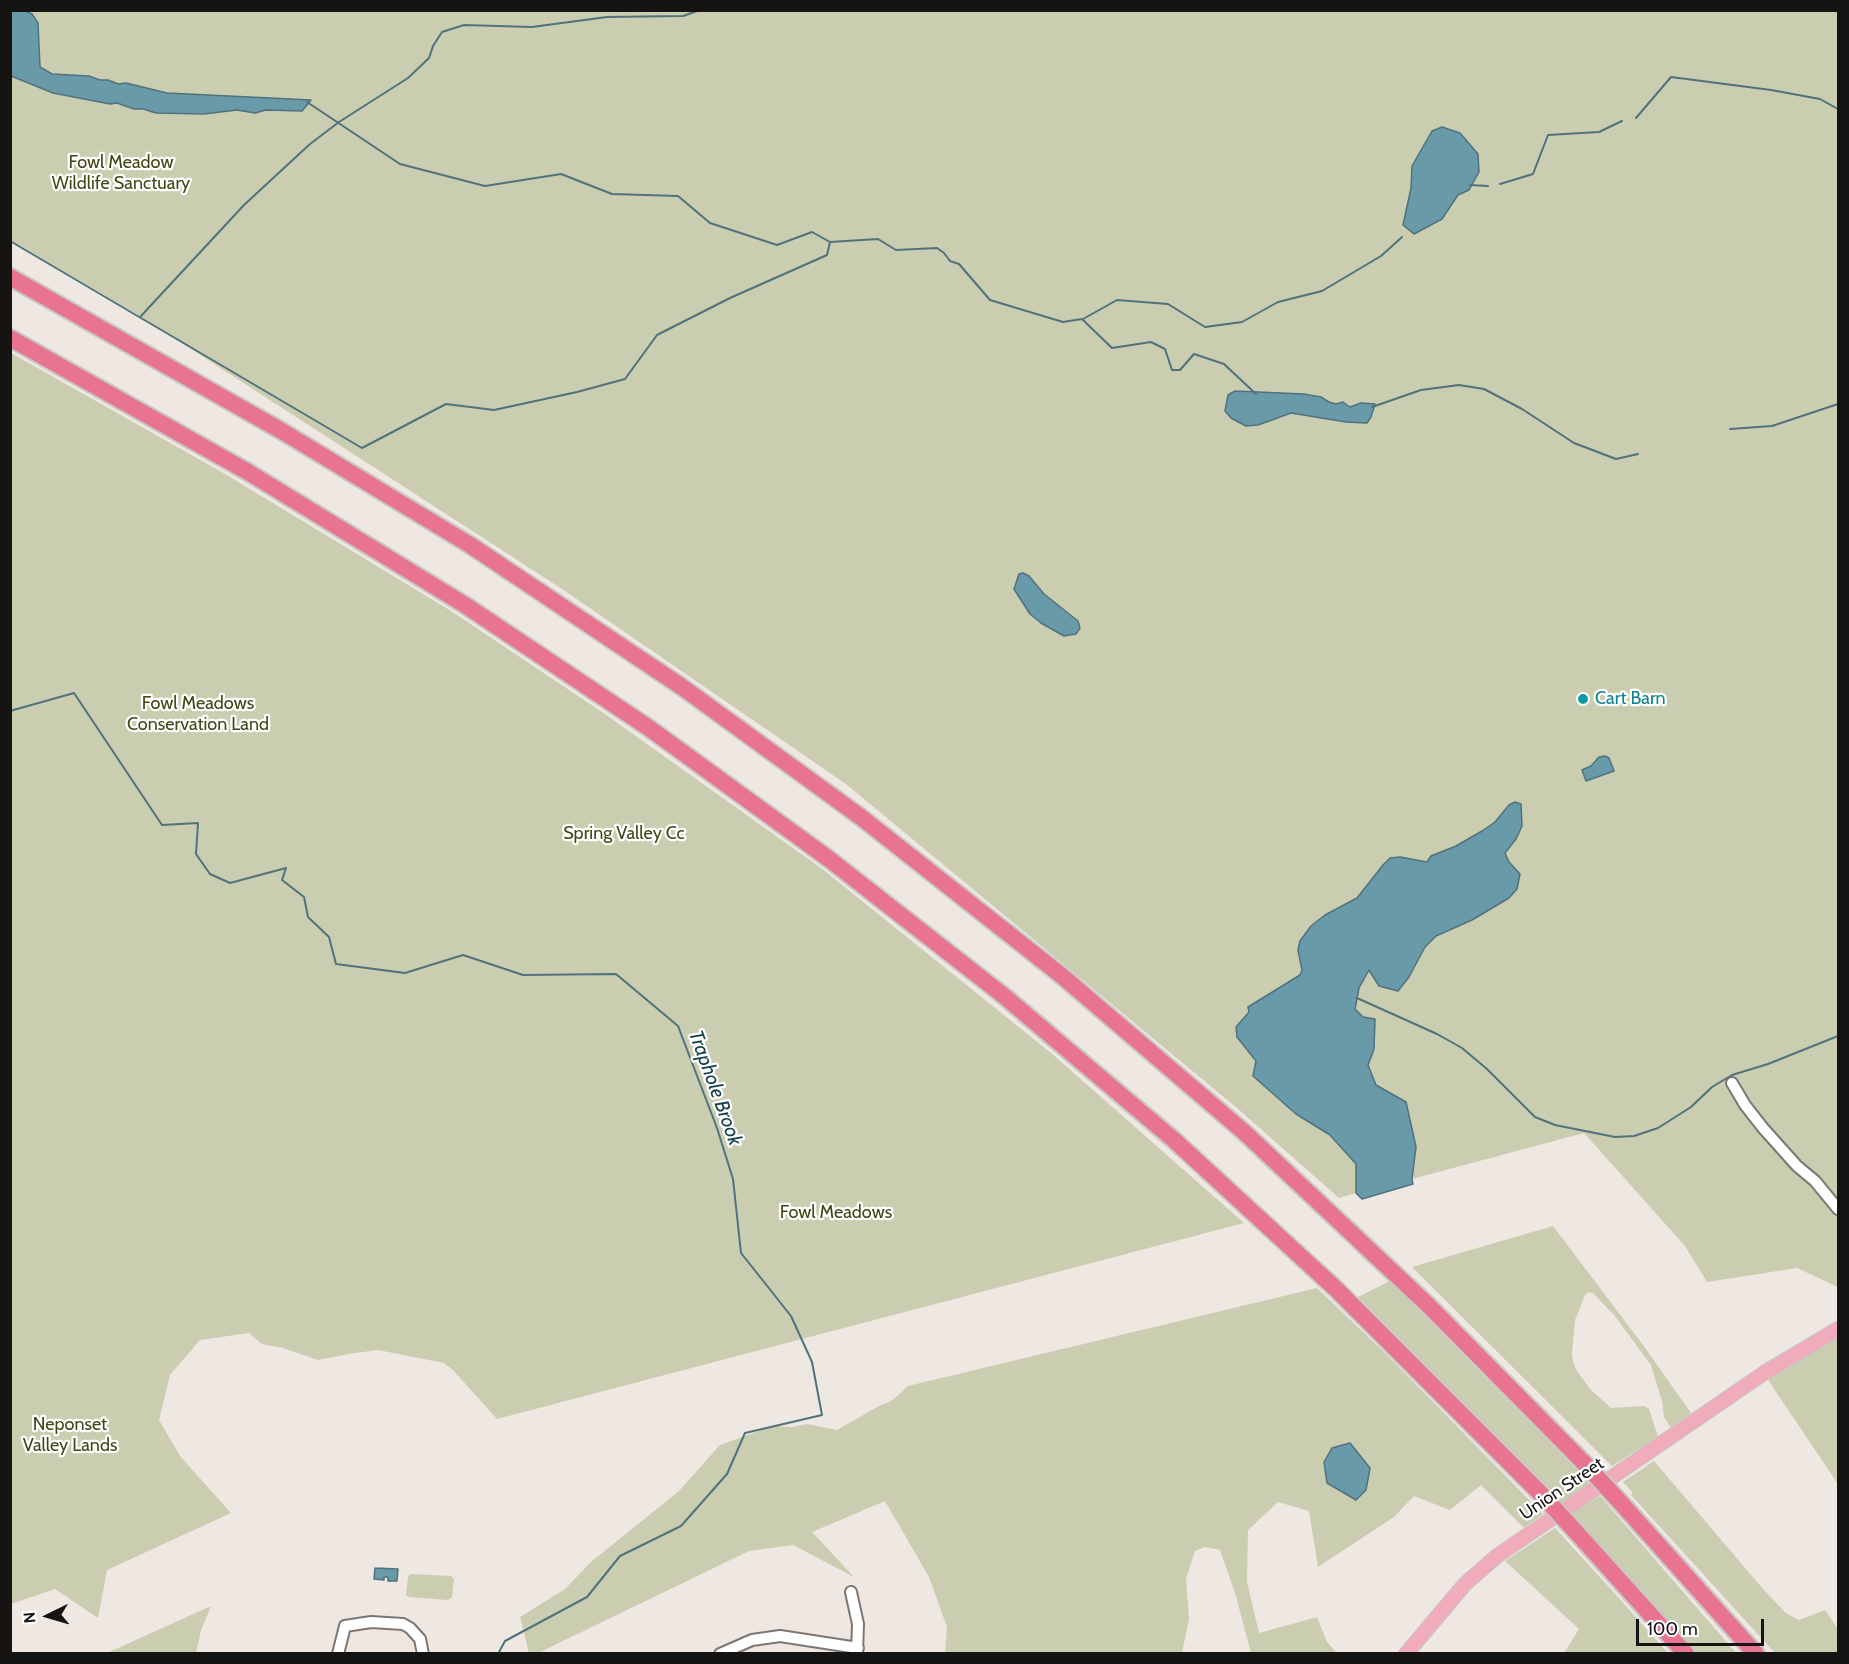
<!DOCTYPE html>
<style>
body{margin:0}
#map{position:relative;width:1849px;height:1664px;overflow:hidden;background:#eee7e2;font-family:Cabin,sans-serif}
canvas{display:block}
.frame{position:absolute;inset:0;border:12px solid #161412;pointer-events:none}
.north{position:absolute;left:18px;top:1586px;width:60px;height:60px;-webkit-text-stroke:4px #fff;paint-order:stroke;rotate:265deg;font-size:16px;font-weight:700;line-height:24px;text-align:center;color:#161412}
.north::after{content:'';display:block;margin:auto;width:21px;height:27px;background:#161412;clip-path:polygon(50% 0,100% 100%,50% 72%,0 100%)}
.scale{position:absolute;left:1636px;top:1619px;width:128px;height:27px;box-sizing:border-box;border:3px solid #161412;border-top:0;padding-left:8px;font-size:18px;line-height:21px;white-space:nowrap;color:#161412;-webkit-text-stroke:4px #fff;paint-order:stroke}
</style>
<div id="map">
<canvas width="1849" height="1664"></canvas>
<div class="frame"></div>
<div class="north">N</div>
<div class="scale">100 m</div>
</div>
<script>
const g = document.querySelector('canvas').getContext('2d');
g.lineJoin = 'round';
function paint(path, color) { g.fillStyle = color; g.fill(path, 'evenodd'); }
const poly = rows => new Path2D(rows.map(r => 'M' + r).join(''));
function strokePath(path, color, width, dash) { g.strokeStyle = color; g.lineWidth = width; g.lineCap = dash ? 'butt' : 'round'; g.setLineDash(dash || []); g.stroke(path); }
function write(font, color, halo, rows, align = 'center') {
  g.font = font + ' Cabin,sans-serif'; g.lineWidth = 4.5; g.setLineDash([]); g.textBaseline = 'middle'; g.strokeStyle = halo; g.fillStyle = color; for (const [text, x, y, turn = 0] of rows) {
    g.save(); g.translate(x, y); g.rotate((+turn || 0) * Math.PI / 180); g.textAlign = isNaN(turn) ? turn : align; if (halo) g.strokeText(text, 0, 0); g.fillText(text, 0, 0); g.restore();
  }
}
paint(poly([
 [11,11,1838,11,1838,1287,1797,1268,1707,1282,1685,1246,1584,1133,1412,1179,1416,1147,1254,1076,1296,1114,1330,1135,1356,1165,1356,1193,1339,1198,1237,1108,846,784,562,589,140,316,11,241],
 [11,353,225,474,451,611,602,712,821,868,1051,1053,1244,1223,497,1419,453,1370,444,1363,378,1350,349,1354,318,1360,283,1348,262,1344,249,1333,200,1340,170,1375,159,1420,180,1456,231,1513,107,1570,98,1618,55,1589,11,1604],
 [1553,1226,1643,1345,1691,1413,1671,1428,1664,1417,1662,1401,1651,1365,1614,1315,1593,1293,1588,1292,1585,1295,1575,1320,1572,1353,1573,1362,1576,1370,1591,1390,1611,1408,1644,1406,1649,1409,1658,1437,1612,1466,1412,1267],
 [1390,1281,1577,1470,1590,1485,1563,1504,1358,1297],
 [1317,1288,1385,1353,1543,1514,1524,1528,1481,1485,1450,1510,1414,1496,1394,1517,1318,1567,1309,1511,1278,1502,1248,1530,1247,1582,1259,1633,1317,1617,1327,1642,1337,1653,1251,1653,1236,1596,1220,1550,1205,1547,1195,1551,1186,1579,1189,1619,1182,1653,945,1653,947,1627,929,1577,885,1501,812,1532,854,1577,793,1545,749,1551,538,1653,529,1653,520,1617,565,1589,591,1562,679,1491,720,1445,773,1426,792,1427,807,1424,837,1430,879,1406,893,1400,908,1386],
 [1838,1334,1838,1484,1768,1380],
 [1654,1461,1763,1589,1786,1613,1799,1620,1825,1610,1838,1629,1838,1653,1775,1653,1631,1495,1633,1493,1623,1482],
 [1600,1496,1620,1519,1736,1653,1697,1653,1572,1513],
 [1555,1528,1609,1587,1668,1653,1564,1653,1579,1629,1505,1561],
 [410,1574,451,1576,454,1579,452,1597,448,1600,409,1597,406,1595,408,1577],
 [211,1606,201,1630,196,1653,107,1653]
]), '#cbcdb1');
const water = poly([
 [10,11,25,11,32,14,38,23,40,67,52,74,89,76,100,80,108,80,118,84,126,83,167,93,311,100,302,111,266,110,255,113,237,110,204,114,156,113,143,109,134,109,117,103,110,104,53,93,11,76,10,11],
 [1442,127,1460,133,1478,154,1479,172,1469,190,1458,195,1442,219,1414,234,1403,225,1411,188,1412,166,1432,131,1442,127],
 [1235,391,1304,394,1321,397,1329,402,1336,404,1343,402,1350,407,1361,403,1375,404,1371,417,1367,423,1346,422,1291,413,1258,425,1246,426,1231,418,1225,411,1228,395,1235,391],
 [1023,573,1029,576,1044,594,1078,621,1080,628,1076,634,1064,636,1041,623,1030,614,1014,589,1019,574,1023,573],
 [1605,756,1609,758,1614,771,1586,781,1582,770,1591,766,1599,757,1605,756],
 [1515,802,1521,804,1522,826,1516,839,1505,853,1509,862,1520,874,1517,889,1509,898,1472,920,1436,936,1425,947,1409,977,1398,991,1379,986,1369,970,1359,988,1355,1009,1363,1017,1375,1019,1374,1049,1368,1065,1376,1085,1406,1102,1416,1147,1412,1179,1413,1184,1362,1199,1356,1193,1356,1164,1330,1135,1296,1114,1253,1076,1256,1061,1237,1037,1236,1027,1249,1012,1248,1007,1300,975,1302,970,1298,950,1300,941,1311,926,1325,915,1357,898,1383,865,1390,858,1400,857,1427,862,1431,856,1456,846,1482,831,1495,822,1509,805,1515,802],
 [1350,1443,1370,1468,1366,1490,1356,1500,1327,1483,1324,1462,1332,1448,1350,1443],
 [375,1568,398,1569,397,1581,388,1581,388,1577,384,1577,384,1580,374,1579,375,1568]
]);
paint(water, '#699aaa');
strokePath(water, '#50727c', 1.5);
strokePath(poly([
 [307,102,400,164,485,186,561,174,612,194,678,196,710,223,777,245,812,232,830,242,878,239,896,250,937,248,944,253,950,261,959,264,990,300,1063,322,1082,319,1112,348,1151,342,1165,349,1172,370,1180,370,1194,354,1224,364,1256,394],
 [1636,118,1671,77,1771,90,1820,99,1838,109],
 [1500,184,1533,174,1548,135,1599,132,1622,121],
 [1470,185,1488,186],
 [10,241,362,448,446,404,494,410,577,392,625,379,657,335,730,298,827,255,830,242],
 [141,316,244,205,310,144,339,122,408,78,429,58,433,46,442,32,464,25,532,27,607,17,683,16,700,10],
 [1083,319,1117,300,1168,304,1205,327,1242,322,1278,302,1322,291,1381,256,1402,237],
 [1372,407,1421,390,1459,385,1484,389,1522,409,1574,443,1616,459,1638,454],
 [1730,429,1772,426,1838,404],
 [10,711,74,693,162,825,198,823,196,854,210,874,230,883,286,868,282,880,304,897,308,917,329,937,336,964,405,973,463,955,523,975,616,974,678,1026,717,1128,733,1179,741,1253,791,1316,812,1362,822,1415,745,1433,727,1474,681,1526,620,1556,587,1597,505,1641,498,1654],
 [1357,998,1437,1034,1462,1048,1487,1069,1535,1117,1555,1125,1615,1137,1634,1136,1658,1128,1691,1107,1712,1087,1732,1075,1768,1064,1838,1036]
]), '#50727c', 2);
const minor = poly([
 [1732,1083,1745,1105,1763,1128,1797,1166,1815,1181,1838,1209],
 [851,1592,858,1624,857,1653],
 [338,1654,345,1626,371,1622,403,1624,410,1628,420,1639,423,1654],
 [720,1654,752,1640,780,1636,858,1648]
]);
const major = poly([
 [1406,1654,1465,1584,1497,1556,1764,1373,1838,1329]
]);
const highway = poly([
 [10,277,280,430,470,545,682,687,862,818,1062,976,1244,1132,1429,1306,1586,1465],
 [10,338,248,472,465,605,649,728,829,859,1004,996,1174,1140,1337,1290,1539,1492],
 [1621,1503,1756,1654],
 [1577,1533,1686,1654]
]);
strokePath(minor, '#7d7773', 14);
strokePath(major, '#c7c7c6', 16);
strokePath(highway, '#c7c7c6', 20);
strokePath(minor, '#fff', 10);
strokePath(major, '#f1acbc', 14);
strokePath(highway, '#e8748f', 16);
const highwayBridge = poly([
 [1586,1465,1621,1503],
 [1539,1492,1577,1533]
]);
strokePath(highwayBridge, '#c7c7c6', 20, []);
strokePath(highwayBridge, '#e8748f', 16);
for (const [x, y, r, color] of [
 [1583,699,6,"#0f9aa8"]
]) { const dot = new Path2D(); dot.arc(x, y, r, 0, 2 * Math.PI); g.fillStyle = color; g.fill(dot); strokePath(dot, '#fff', 2); }
write('18px', '#444615', '#fff', [
 ["Fowl Meadow",121,163],
 ["Wildlife Sanctuary",121,184],
 ["Fowl Meadows",198,704],
 ["Conservation Land",198,725],
 ["Spring Valley Cc",624,834],
 ["Fowl Meadows",836,1213],
 ["Neponset",70,1425],
 ["Valley Lands",70,1446]
]);
write('18px', '#0d838f', '#fff', [
 ["Cart Barn",1595,699]
], 'left');
write('18px', '#161412', '#fff', [
 ["Union Street",1562,1489,-34]
]);
write('italic 20px', '#16424f', '#fff', [
 ["Traphole Brook",715,1088,70]
]);
</script>
